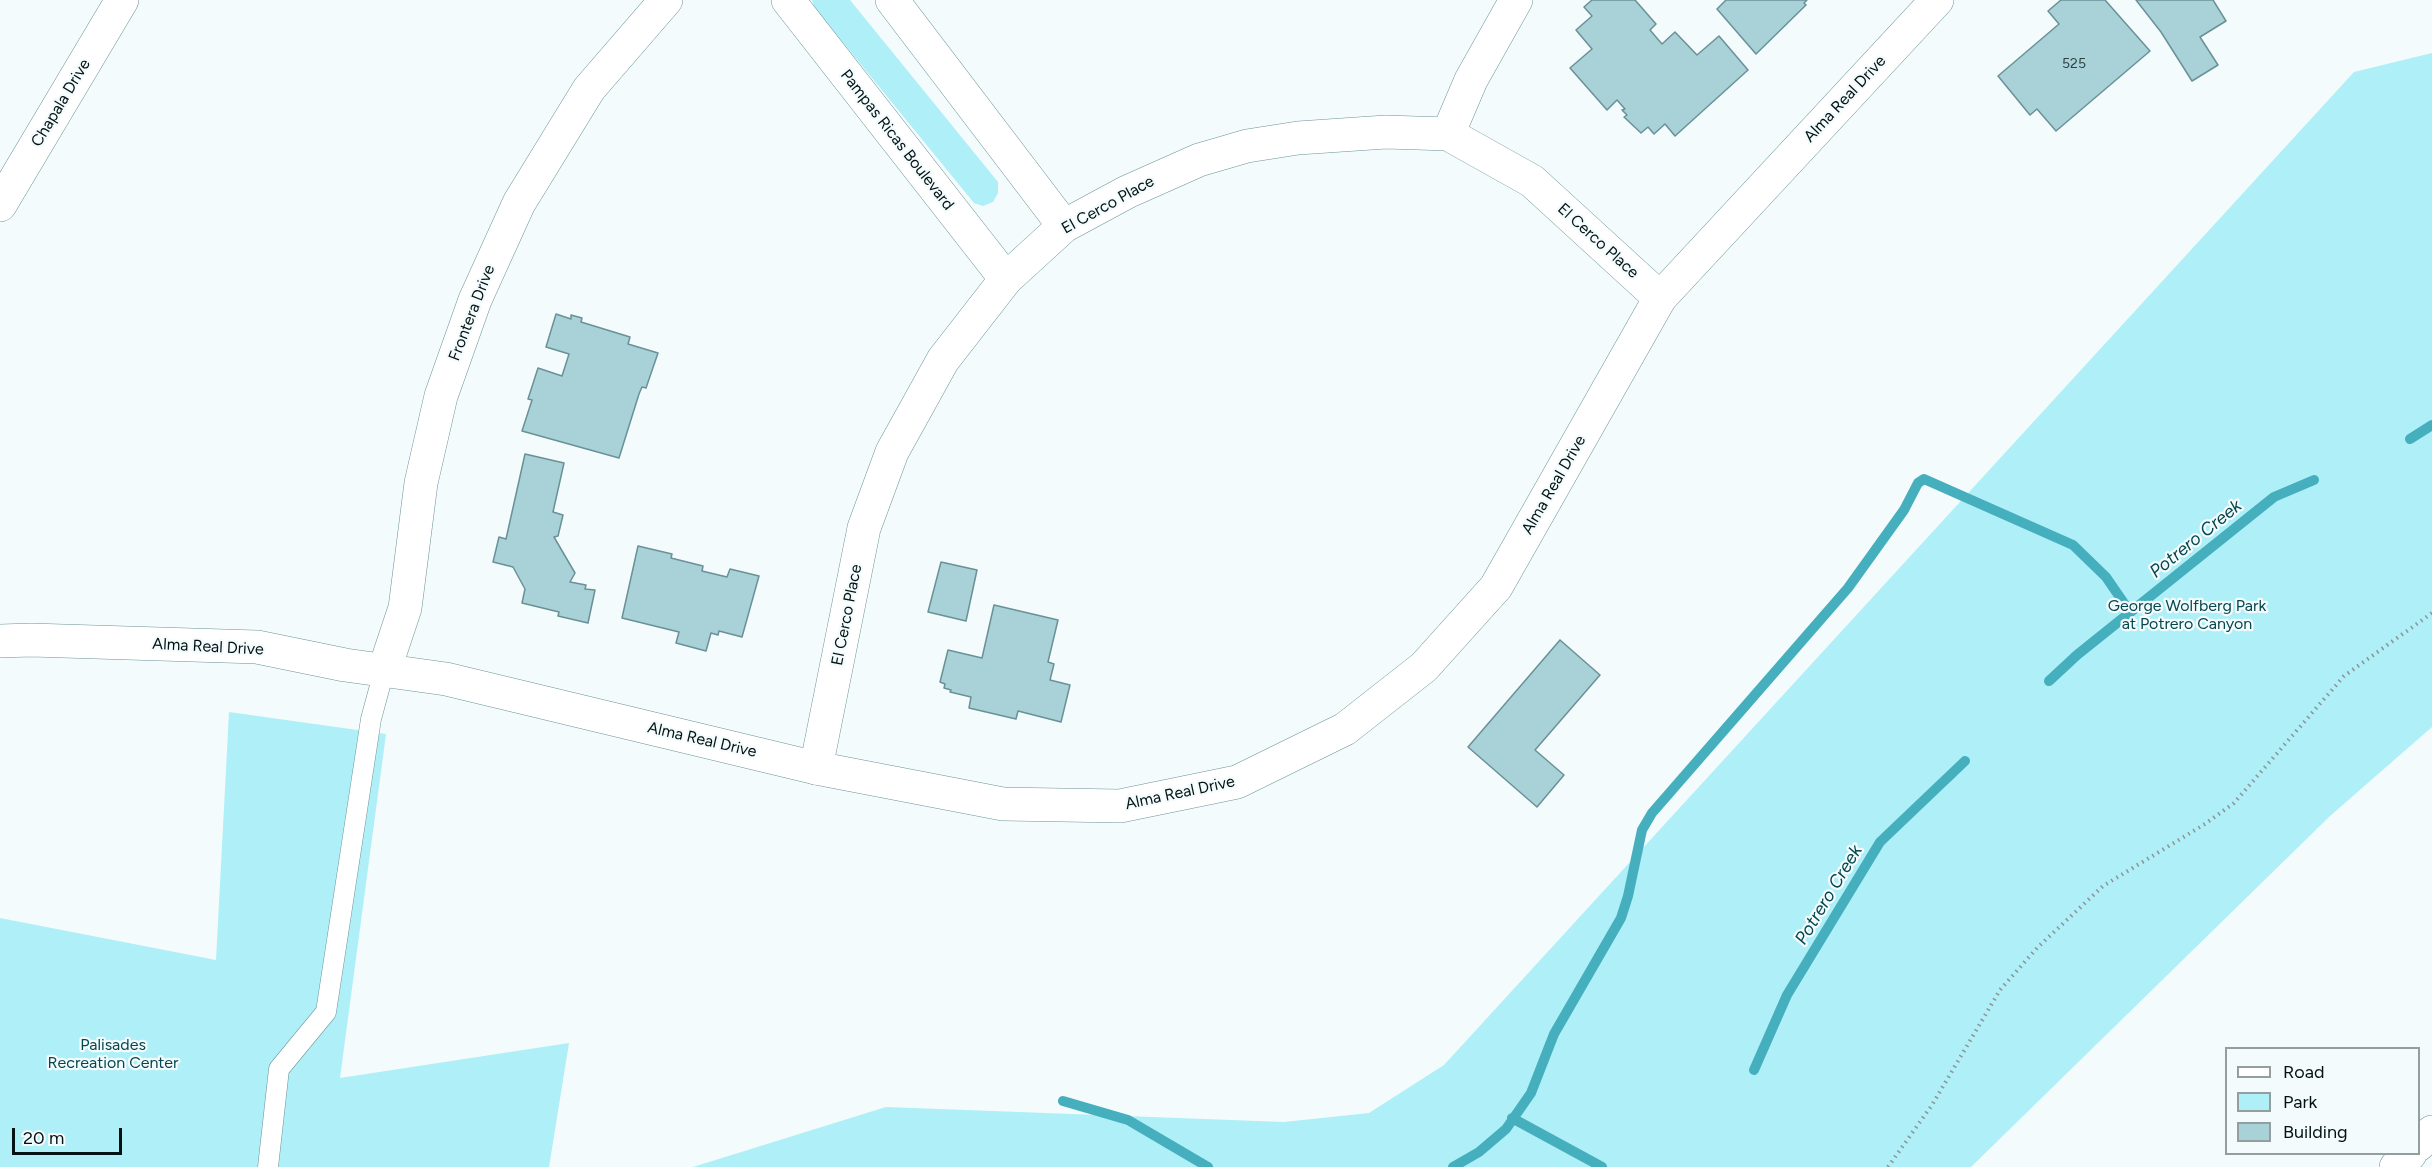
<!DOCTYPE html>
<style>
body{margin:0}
#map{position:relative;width:2432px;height:1167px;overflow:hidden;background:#f3fbfc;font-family:Figtree,sans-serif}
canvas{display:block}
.legend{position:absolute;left:2225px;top:1047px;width:195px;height:108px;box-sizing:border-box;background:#f3fbfc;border:2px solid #939e9f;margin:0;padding:8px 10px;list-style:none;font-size:18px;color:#041214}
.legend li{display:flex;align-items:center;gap:12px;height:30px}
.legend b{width:30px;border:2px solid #939e9f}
.scale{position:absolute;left:12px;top:1128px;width:110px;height:27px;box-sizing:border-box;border:3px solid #041214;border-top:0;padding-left:8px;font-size:18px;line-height:21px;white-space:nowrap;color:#041214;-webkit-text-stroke:4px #f3fbfc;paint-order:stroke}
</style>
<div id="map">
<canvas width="2432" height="1167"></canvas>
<ul class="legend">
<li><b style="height:8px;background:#fff"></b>Road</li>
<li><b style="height:16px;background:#afeff8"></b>Park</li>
<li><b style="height:16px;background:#a8d2d8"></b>Building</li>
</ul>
<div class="scale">20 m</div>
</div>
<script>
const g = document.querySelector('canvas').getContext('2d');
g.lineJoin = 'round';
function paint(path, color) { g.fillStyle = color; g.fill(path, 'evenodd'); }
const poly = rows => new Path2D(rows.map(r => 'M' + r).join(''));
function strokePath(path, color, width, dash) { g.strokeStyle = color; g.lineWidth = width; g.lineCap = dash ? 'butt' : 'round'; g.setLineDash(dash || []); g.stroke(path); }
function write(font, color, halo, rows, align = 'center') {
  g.font = font + ' Figtree,sans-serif'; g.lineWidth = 4.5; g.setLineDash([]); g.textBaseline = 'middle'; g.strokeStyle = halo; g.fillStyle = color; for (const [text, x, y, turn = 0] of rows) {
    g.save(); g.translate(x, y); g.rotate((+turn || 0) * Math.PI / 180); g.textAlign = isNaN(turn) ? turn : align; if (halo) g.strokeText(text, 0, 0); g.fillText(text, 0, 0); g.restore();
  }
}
paint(poly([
 [812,0,850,0,998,182,998,193,993,202,983,206,974,203,814,7],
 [2432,53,2432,727,2330,816,1971,1167,693,1167,886,1107,1284,1122,1369,1113,1444,1065,2354,72],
 [229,712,386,734,340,1078,569,1043,549,1167,0,1167,0,918,216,960]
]), '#afeff8');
strokePath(poly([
 [2410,439,2432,425],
 [2049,681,2077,655,2274,497,2314,480],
 [1754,1070,1787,995,1880,842,1965,761],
 [1063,1101,1128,1120,1208,1167],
 [1512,1118,1602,1167],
 [1453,1167,1479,1152,1506,1129,1531,1093,1554,1034,1621,918,1628,896,1642,830,1652,813,1848,588,1904,510,1918,483,1924,479,2073,545,2106,577,2130,612]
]), '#46afbd', 10);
const building = poly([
 [1592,0,1635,0,1656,24,1650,30,1662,44,1675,32,1697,55,1719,36,1748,70,1675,136,1665,124,1654,134,1648,127,1641,133,1624,117,1627,115,1622,110,1625,109,1617,100,1607,110,1570,68,1592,49,1576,30,1592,16,1584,7,1592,0],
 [1726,0,1807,0,1804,3,1806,5,1756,54,1717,9,1726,0],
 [2061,0,2105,0,2150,51,2056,131,2037,109,2030,115,1998,76,2059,24,2048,11,2061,0],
 [2136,0,2213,0,2226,21,2200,37,2218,65,2192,81,2161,32,2136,0],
 [556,314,571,319,571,315,582,318,581,322,630,337,628,344,658,353,646,388,642,387,639,394,619,458,522,431,532,400,528,399,538,368,562,376,569,354,546,347,556,314],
 [525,454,564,463,553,512,563,515,558,536,554,537,575,573,570,582,586,585,585,589,595,590,588,623,558,616,559,612,522,603,525,589,513,567,493,562,499,537,506,539,525,454],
 [638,546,672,554,671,558,703,566,702,571,727,577,730,569,759,576,742,637,719,631,718,635,711,633,706,651,676,643,679,632,622,618,638,546],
 [941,562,977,570,966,621,928,612,941,562],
 [994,605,1058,620,1048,662,1054,664,1050,680,1070,685,1061,722,1018,711,1016,719,969,708,971,697,950,692,951,690,944,688,945,684,940,682,948,650,982,658,994,605],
 [1560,640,1600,675,1535,750,1564,775,1537,807,1468,747,1560,640]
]);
paint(building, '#a8d2d8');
strokePath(building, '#699197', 1.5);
const lane = poly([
 [268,1167,279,1069,326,1012,371,719,384,671]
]);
const street = poly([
 [788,0,1006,279],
 [892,0,1064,226],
 [1448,134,1471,80,1516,0],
 [0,205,122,0],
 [384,671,405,608,421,483,441,396,475,300,519,203,589,89,666,0],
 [816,768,864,528,892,452,943,360,1006,279,1064,226,1127,192,1199,160,1247,146,1298,138,1386,132,1448,134,1532,181,1660,298],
 [2418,1145,2432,1132],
 [2396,1167,2410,1154]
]);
const secondary = poly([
 [0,641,31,640,257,647,345,665,446,679,816,768,1003,804,1120,806,1237,782,1345,729,1424,667,1496,587,1660,298,1937,0]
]);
strokePath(lane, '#6c9499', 21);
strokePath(street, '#6c9499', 34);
strokePath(secondary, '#6c9499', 34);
strokePath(poly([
 [1888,1167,1932,1105,2000,990,2037,948,2103,886,2205,824,2234,803,2344,676,2432,613]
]), '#8b9597', 4, [1.5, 4.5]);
strokePath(lane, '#fff', 20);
strokePath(street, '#fff', 33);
strokePath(secondary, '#fff', 33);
write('14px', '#2d4245', null, [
 ["525",2074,64]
]);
write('16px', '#041214', '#f3fbfc', [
 ["Alma Real Drive",1845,99,-47],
 ["Chapala Drive",61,103,-59],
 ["Pampas Ricas Boulevard",897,140,52],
 ["El Cerco Place",1108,205,-29],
 ["El Cerco Place",1598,241,42],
 ["Frontera Drive",472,313,-69],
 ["Alma Real Drive",1554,485,-60],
 ["El Cerco Place",847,615,-79],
 ["Alma Real Drive",208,647,3],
 ["Alma Real Drive",702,740,13],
 ["Alma Real Drive",1180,793,-12]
]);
write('16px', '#04474e', '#f3fbfc', [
 ["George Wolfberg Park",2187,606],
 ["at Potrero Canyon",2187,624],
 ["Palisades",113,1045],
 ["Recreation Center",113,1063]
]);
write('italic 18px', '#04474e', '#f3fbfc', [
 ["Potrero Creek",2196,539,-39],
 ["Potrero Creek",1829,895,-59]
]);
</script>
